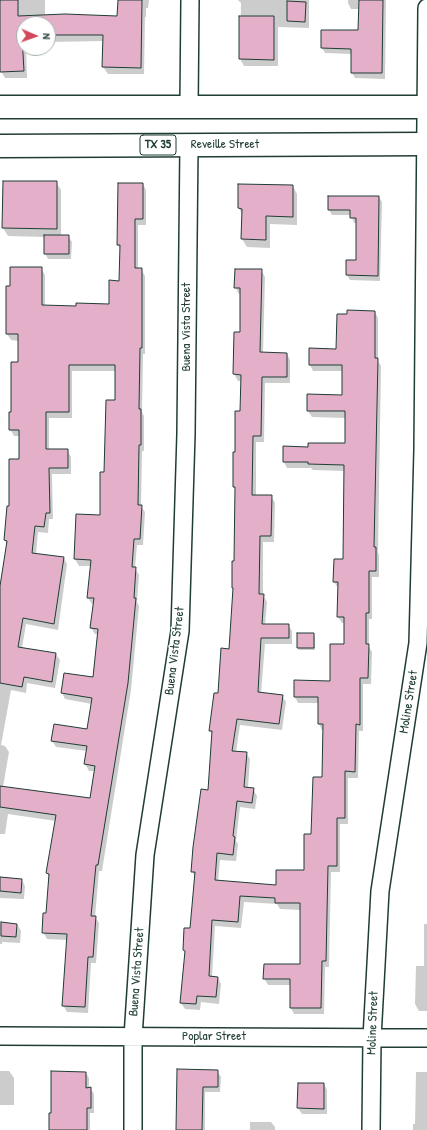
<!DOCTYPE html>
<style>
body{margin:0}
#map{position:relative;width:427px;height:1130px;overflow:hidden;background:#fff;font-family:"Patrick Hand",sans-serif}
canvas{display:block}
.north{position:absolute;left:16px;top:16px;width:40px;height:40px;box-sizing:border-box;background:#fff;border:1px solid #a5b1ae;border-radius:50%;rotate:92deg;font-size:11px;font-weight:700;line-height:16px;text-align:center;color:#1f3d34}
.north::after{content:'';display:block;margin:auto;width:14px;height:18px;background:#d1495b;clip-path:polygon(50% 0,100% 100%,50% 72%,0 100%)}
</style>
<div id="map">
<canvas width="427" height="1130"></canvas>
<div class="north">N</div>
</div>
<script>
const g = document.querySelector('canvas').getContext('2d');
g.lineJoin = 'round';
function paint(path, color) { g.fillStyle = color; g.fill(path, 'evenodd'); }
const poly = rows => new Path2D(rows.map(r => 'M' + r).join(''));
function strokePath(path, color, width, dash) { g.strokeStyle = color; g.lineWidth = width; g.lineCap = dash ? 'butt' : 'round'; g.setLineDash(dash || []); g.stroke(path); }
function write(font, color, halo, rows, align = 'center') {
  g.font = font + ' "Patrick Hand",sans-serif'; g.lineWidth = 3; g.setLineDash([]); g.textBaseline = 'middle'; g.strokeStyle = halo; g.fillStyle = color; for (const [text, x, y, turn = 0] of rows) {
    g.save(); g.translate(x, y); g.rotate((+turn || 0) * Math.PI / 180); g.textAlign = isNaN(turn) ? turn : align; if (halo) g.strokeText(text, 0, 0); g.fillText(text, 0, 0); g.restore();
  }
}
paint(poly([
 [0,0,45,0,45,16,118,17,119,0,149,0,148,8,146,8,146,17,145,17,144,74,108,74,103,67,104,41,48,42,48,24,24,24,24,48,26,48,27,78,5,78,1,71],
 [238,0,309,0,309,28,278,27,278,66,244,66,240,59,241,3],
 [348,0,386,0,385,79,355,78,352,73,352,54,325,53,322,48,359,31,360,9,351,9,348,3],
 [4,182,56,182,61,190,61,236,68,236,72,242,71,259,48,259,45,253,45,237,8,236,3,228],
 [119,184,143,184,146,190,146,225,138,225,138,269,141,269,145,276,145,354,143,354,142,412,144,416,144,451,142,451,141,506,145,512,143,545,137,545,135,568,139,575,137,602,139,606,131,690,102,871,99,871,95,917,99,923,96,963,91,963,88,1013,67,1012,63,1005,68,940,47,939,43,932,47,914,50,879,47,873,56,821,8,814,5,834,0,834,0,607,7,545,5,540,8,507,10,507,20,460,20,436,14,436,10,429,19,363,19,341,11,340,7,334,7,287,11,287,41,268,45,275,45,306,77,307,110,305,120,282,120,249,118,245],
 [72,371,116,371,116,401,105,473,101,516,77,515,75,559,79,566,92,566,88,598,92,604,94,604,91,628,95,634,98,634,93,678,62,693,65,699,92,704,88,730,52,741,56,747,87,751,85,764,89,771,95,771,91,799,3,787,9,752,5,746,1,745,11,690,26,693,27,683,55,688,60,660,56,654,22,648,26,624,58,630,67,564,64,558,36,554,38,532,48,533,49,519,53,519,52,474,71,474,71,457,67,450,49,450,49,418,72,418],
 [293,186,297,194,297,225,270,224,270,248,247,247,242,239,242,214,239,208],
 [379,197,382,202,380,281,350,280,347,275,356,261,357,223,354,223,351,215,332,215,329,210],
 [261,270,265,277,263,353,287,354,290,360,290,383,265,383,264,442,256,442,256,496,271,496,275,503,274,542,263,542,263,595,267,602,265,625,288,625,292,631,292,644,265,644,261,693,282,696,286,702,282,730,240,725,236,752,246,753,250,759,248,788,253,789,257,796,255,809,240,807,236,841,238,844,236,861,220,860,218,882,277,886,305,871,323,778,324,730,322,730,319,724,319,703,298,703,295,697,331,682,345,645,345,623,342,623,338,617,338,588,334,582,344,560,345,471,313,470,311,468,287,468,284,462,309,448,346,444,346,418,312,417,308,411,343,396,343,371,313,371,310,365,337,350,375,312,378,318,378,361,381,366,378,552,379,555,379,577,372,577,372,619,369,619,369,647,372,652,371,684,363,684,363,731,359,731,358,778,348,778,348,824,340,824,340,872,331,872,329,967,325,967,324,1014,294,1014,291,1008,291,985,268,985,264,978,301,966,301,910,280,909,277,904,244,902,241,928,215,926,212,977,218,978,221,984,219,1004,201,1002,200,1010,185,1009,181,1003,186,954,184,950,191,929,195,877,192,871,209,791,213,734,210,731,230,650,235,562,236,491,234,487,236,453,241,412,242,381,238,381,234,374,241,333,241,294,239,294,235,287],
 [314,634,315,637,315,650,299,650,298,648],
 [0,877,22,880,25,886,24,899,0,898],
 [0,923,17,924,21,931,20,943,2,942,2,944,0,944],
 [424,924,427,924,427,1011,419,1011,415,1004,416,966,424,966],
 [178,1070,217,1071,221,1077,220,1092,205,1092,205,1130,177,1130],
 [0,1071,9,1071,14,1078,14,1105,0,1105],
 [416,1072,427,1072,427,1130,413,1130,413,1124,415,1124],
 [86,1073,89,1078,89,1088,90,1088,94,1094,94,1113,90,1113,90,1130,50,1130,52,1114],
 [324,1084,327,1090,327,1114,302,1114,298,1108],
 [250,1122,271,1122,275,1127,275,1130,250,1130]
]), '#0003');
const building = poly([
 [0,0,18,0,18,16,65,14,117,16,118,0,142,0,141,68,102,67,103,35,48,35,48,24,24,24,24,36,22,36,24,71,0,72,0,0],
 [359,0,383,0,382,73,351,73,351,49,321,48,321,30,358,30,359,0],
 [287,1,306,2,305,22,287,21,287,1],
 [239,16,274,16,274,60,239,59,239,16],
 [3,181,57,181,57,229,2,228,3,181],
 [118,183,143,183,143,219,135,219,135,268,142,268,142,348,140,348,139,409,141,409,141,445,139,445,138,505,142,505,140,539,134,539,132,567,136,567,134,598,136,598,128,683,98,865,96,865,91,916,96,916,93,957,88,957,85,1007,62,1006,67,934,42,933,43,913,46,913,49,874,46,873,56,815,0,807,0,786,90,798,95,766,84,764,87,746,51,741,54,724,87,729,92,698,61,693,64,673,93,677,98,629,90,628,94,598,87,598,91,560,74,559,76,514,100,515,100,472,104,472,106,400,115,400,115,365,69,365,69,412,46,412,46,449,68,449,68,468,49,468,50,513,46,513,44,527,35,526,32,553,64,557,54,624,23,618,18,647,56,653,52,682,24,677,22,687,0,683,0,586,7,541,4,540,7,506,9,506,9,459,19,459,19,430,9,430,9,412,11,412,11,362,18,362,18,334,6,334,6,286,10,286,10,267,42,267,42,305,76,306,76,303,109,304,109,280,119,281,120,245,117,245,118,183],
 [238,184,293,185,293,217,266,216,266,240,241,239,242,209,238,208,238,184],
 [328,196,379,196,378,276,346,275,346,260,356,260,356,218,350,218,350,210,328,210,328,196],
 [44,235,69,235,69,254,44,254,44,235],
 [235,269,262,269,260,352,287,353,287,377,262,377,261,436,253,436,252,495,272,495,271,536,260,536,259,594,264,594,262,624,289,624,289,638,261,638,258,692,283,695,279,724,237,719,232,751,247,752,244,787,254,788,252,803,237,801,233,836,235,837,233,855,217,853,215,880,276,885,276,870,304,870,304,834,311,834,313,777,322,777,323,724,318,724,318,697,294,697,294,680,330,681,330,644,344,644,344,617,337,617,338,582,333,582,334,559,343,559,344,465,308,464,308,462,283,462,283,446,308,447,308,443,345,443,345,411,307,411,307,394,342,395,342,365,309,365,309,348,336,349,337,314,347,314,347,310,375,311,375,358,378,358,374,547,376,547,376,571,369,571,369,613,366,613,366,644,369,644,368,678,360,678,360,725,356,724,355,772,345,771,345,818,337,818,337,866,328,866,326,961,322,961,321,1008,290,1008,290,979,263,979,264,964,300,964,300,903,275,903,275,898,240,896,238,922,212,920,209,976,218,977,216,997,197,996,196,1004,180,1003,185,951,183,950,184,928,190,928,195,872,191,872,193,847,201,789,208,790,212,731,209,731,214,693,218,693,221,648,229,649,233,588,232,588,232,561,234,561,235,487,233,487,233,452,235,452,235,411,240,411,241,375,233,374,234,332,240,332,240,288,234,288,235,269],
 [297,633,314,633,314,648,297,648,297,633],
 [0,877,22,879,21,893,0,891,0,877],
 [1,922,17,924,16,937,1,936,1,922],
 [177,1069,218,1070,218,1087,203,1087,202,1130,176,1130,177,1069],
 [51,1071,86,1072,86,1088,91,1087,91,1108,87,1108,87,1130,49,1130,49,1113,51,1113,51,1071],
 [298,1083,324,1083,324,1109,297,1108,298,1083]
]);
paint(building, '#e4afc9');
strokePath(building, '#1f3d34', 1);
const street = poly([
 [189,106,190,0],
 [0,1036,427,1038],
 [133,1130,133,1037,145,855,180,631,186,434,189,145],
 [371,1130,372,1038,380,891,418,643,423,450,427,8]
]);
const primary = poly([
 [0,107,427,107],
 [0,146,427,144]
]);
strokePath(street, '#1f3d34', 20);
strokePath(primary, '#1f3d34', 25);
strokePath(street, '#fff', 17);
strokePath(primary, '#fff', 22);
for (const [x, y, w] of [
 [158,145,36]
]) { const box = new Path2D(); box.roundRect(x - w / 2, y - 10, w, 20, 3); g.fillStyle = '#fff'; g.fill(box); strokePath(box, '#1f3d34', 1); }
write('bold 12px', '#1f3d34', null, [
 ["TX 35",158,145]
]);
write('13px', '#1f3d34', '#fff', [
 ["Reveille Street",225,145],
 ["Buena Vista Street",187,327,-90],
 ["Buena Vista Street",175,651,-83],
 ["Moline Street",409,702,-81],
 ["Buena Vista Street",137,972,-86],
 ["Moline Street",373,1023,-88],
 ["Poplar Street",214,1037]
]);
</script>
